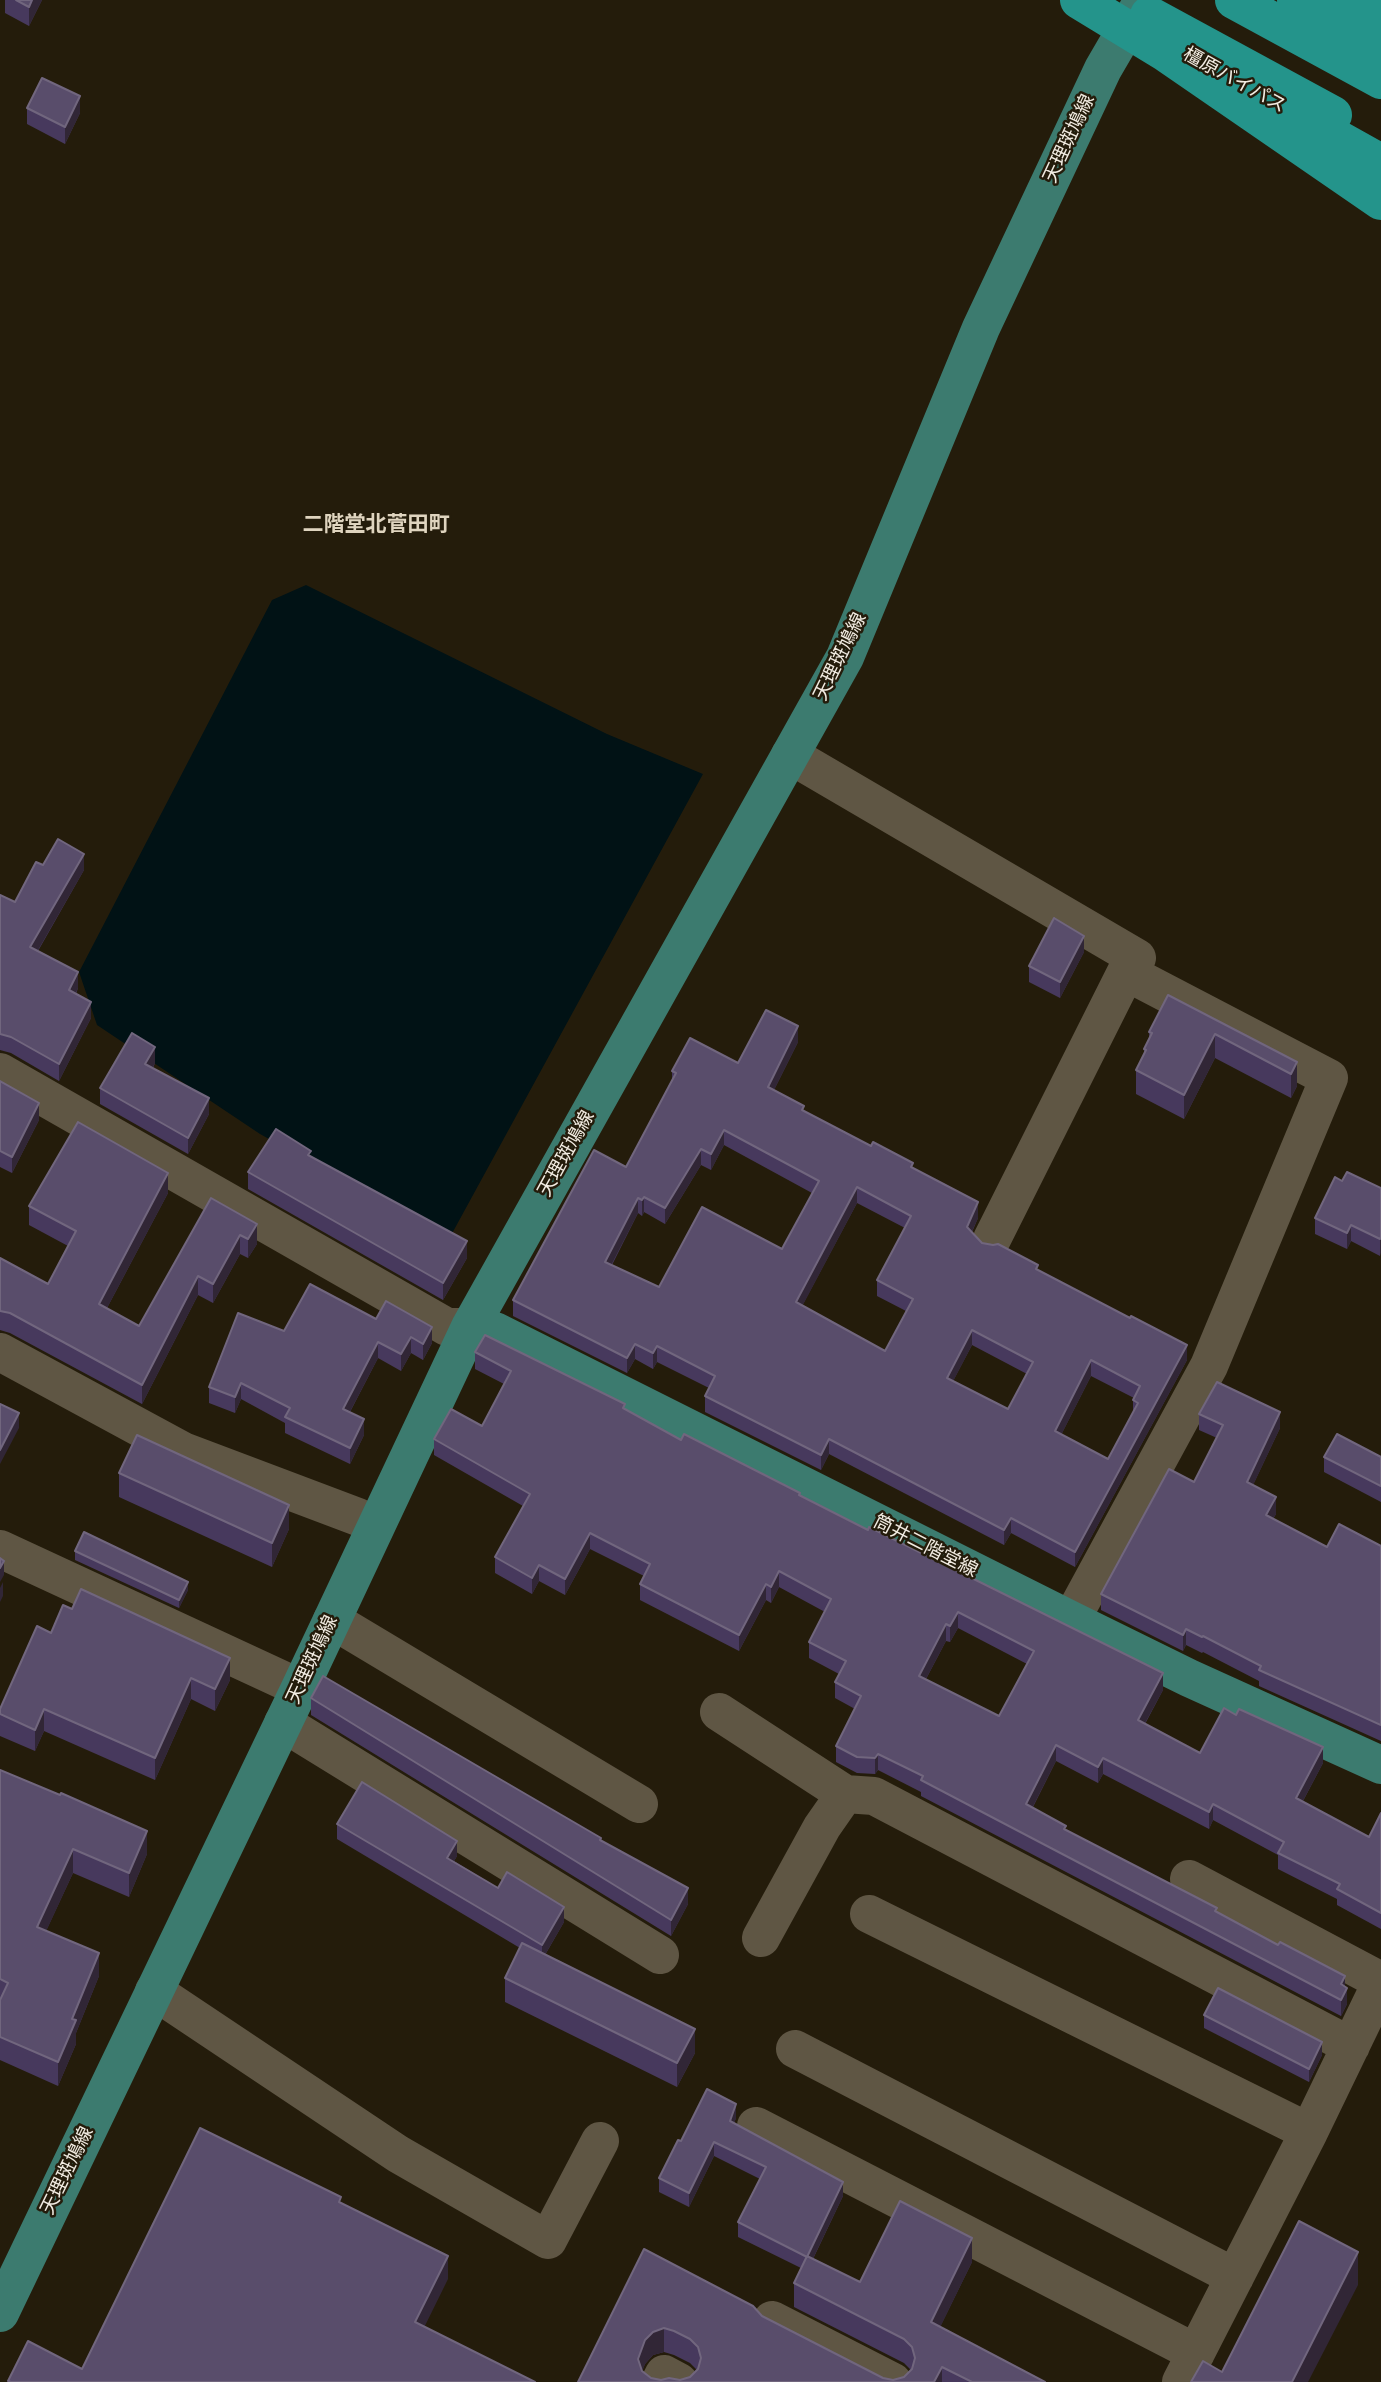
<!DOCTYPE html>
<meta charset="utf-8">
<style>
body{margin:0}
canvas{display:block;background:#241c0b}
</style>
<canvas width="1381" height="2382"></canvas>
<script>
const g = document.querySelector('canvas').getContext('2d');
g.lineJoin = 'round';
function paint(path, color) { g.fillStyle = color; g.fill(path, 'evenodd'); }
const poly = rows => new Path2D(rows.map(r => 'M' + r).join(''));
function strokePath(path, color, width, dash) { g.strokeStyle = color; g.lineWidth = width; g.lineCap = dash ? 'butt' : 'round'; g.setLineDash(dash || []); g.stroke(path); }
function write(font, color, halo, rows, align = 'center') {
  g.font = font + ' "Roboto Condensed","Noto Sans JP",sans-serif'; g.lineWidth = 5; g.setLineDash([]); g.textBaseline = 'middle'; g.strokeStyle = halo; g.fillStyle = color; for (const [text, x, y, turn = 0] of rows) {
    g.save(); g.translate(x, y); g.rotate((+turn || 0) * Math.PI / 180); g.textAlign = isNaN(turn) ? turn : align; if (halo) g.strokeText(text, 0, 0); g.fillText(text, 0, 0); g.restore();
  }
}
paint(poly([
 [306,585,607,734,703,774,449,1239,260,1134,97,1025,79,972,272,600]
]), '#011215');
strokePath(poly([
 [790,755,1137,958,1126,972,1329,1078,1209,1366,1071,1620],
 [0,1072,447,1327,470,1327],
 [992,1239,1126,972],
 [0,1352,183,1451,358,1517,375,1526],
 [0,1549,300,1688],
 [332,1620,639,1804],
 [719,1712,845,1794,874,1796,1351,2046],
 [283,1723,660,1955],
 [1189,1879,1381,1981],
 [869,1914,1309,2132],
 [761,1938,822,1827,845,1794],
 [154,1991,398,2154,548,2240,600,2141],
 [795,2049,1235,2277],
 [756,2126,1196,2353],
 [772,2320,893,2382],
 [660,2382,664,2374,679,2382],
 [1181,2382,1309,2132,1381,1983]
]), '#5f5644', 38);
strokePath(poly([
 [470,1327,495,1331,1071,1620,1189,1678,1381,1765],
 [0,2313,300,1688,470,1327,845,657,981,328,1103,69,1142,2]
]), '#3c7b6f', 38);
strokePath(poly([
 [1079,0,1166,53,1381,201],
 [1234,0,1381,80],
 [1296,0,1381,46],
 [1353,0,1381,13],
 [1149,15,1333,115],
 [1297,116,1381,163]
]), '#24948b', 38);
paint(poly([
 [5,0,42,0,29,26,5,13],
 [27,108,80,113,65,144,27,124],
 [43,865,84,870,38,951,78,988,76,994,91,1018,59,1081,11,1053,0,1050,0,895,15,902],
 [1084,952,1060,998,1029,982,1029,966],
 [1168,995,1297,1062,1297,1086,1291,1098,1215,1058,1184,1119,1136,1094,1136,1070,1144,1055,1144,1049,1149,1038,1149,1032],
 [798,1042,774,1090,804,1111,913,1168,978,1218,972,1232,982,1243,1038,1270,1187,1360,1075,1567,1011,1533,1004,1545,829,1454,821,1470,705,1412,705,1396,709,1388,657,1362,653,1369,635,1359,627,1373,513,1316,513,1300,626,1167,672,1080,672,1071,738,1063],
 [724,1145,812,1193,784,1245,782,1249,659,1287,612,1265,638,1213,642,1216,644,1212,665,1224,701,1165,711,1170],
 [857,1203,905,1228,877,1280,877,1296,906,1311,885,1351,802,1306],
 [972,1345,1027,1374,1008,1409,953,1381],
 [1091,1376,1134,1398,1133,1400,1133,1413,1108,1459,1061,1435],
 [155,1063,153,1068,209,1114,188,1154,100,1104,100,1088],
 [0,1081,39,1120,12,1173,0,1167],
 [248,1172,467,1258,443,1300,248,1189],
 [1342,1181,1381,1188,1380,1256,1351,1241,1347,1249,1315,1234,1315,1218],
 [168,1193,107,1308,139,1326,211,1198,257,1244,248,1258,240,1254,213,1303,198,1295,142,1404,10,1333,0,1330,0,1258,48,1284,68,1246,29,1225,29,1206],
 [376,1319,432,1343,423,1360,411,1353,401,1371,378,1358,350,1412,364,1435,350,1464,285,1433,285,1423,241,1399,235,1413,209,1403,209,1387,284,1331],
 [475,1352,625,1409,681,1440,800,1496,1163,1690,1145,1724,1200,1753,1323,1763,1303,1801,1369,1837,1381,1813,1381,1929,1337,1905,1337,1899,1278,1869,1278,1855,1213,1820,1209,1829,1103,1774,1098,1783,1056,1761,1033,1807,1066,1830,1217,1912,1345,1986,1347,2004,1341,2016,921,1796,921,1792,878,1770,875,1774,857,1773,836,1762,836,1746,855,1709,835,1698,835,1682,839,1674,809,1658,809,1642,825,1612,779,1587,771,1603,766,1600,739,1651,640,1600,640,1584,644,1576,590,1549,565,1595,539,1581,532,1594,495,1573,495,1557,523,1506,434,1455,434,1439,482,1426,504,1384,475,1369],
 [958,1628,1027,1664,999,1716,926,1679,946,1641,950,1642],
 [1199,1414,1280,1428,1253,1485,1276,1514,1273,1519,1327,1547,1381,1546,1381,1741,1259,1686,1259,1681,1203,1652,1202,1653,1186,1645,1183,1651,1101,1610,1101,1594,1194,1482,1217,1438,1199,1430],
 [1324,1457,1381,1457,1381,1502,1324,1472],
 [119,1473,289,1529,272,1567,119,1497],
 [75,1551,188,1590,179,1608,75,1560],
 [51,1633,230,1680,215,1711,191,1699,155,1780,44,1731,35,1751,0,1736,0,1709],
 [311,1698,688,1904,671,1936,311,1715],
 [0,1770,147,1854,129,1897,73,1873,46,1931,99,1976,76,2033,76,2044,58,2086,0,2060],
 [337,1824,457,1856,454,1861,498,1888,564,1922,545,1955,695,2053,677,2087,505,2002,505,1978,520,1948,337,1839],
 [1204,2015,1322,2055,1309,2082,1204,2028],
 [736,2118,734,2123,843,2196,813,2259,860,2282,972,2262,940,2327,1045,2382,578,2382,644,2249,762,2316,883,2378,893,2380,904,2377,911,2370,904,2363,794,2307,794,2283,801,2268,738,2237,738,2222,760,2179,714,2156,689,2207,659,2192,659,2178,681,2141],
 [664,2352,674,2355,690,2363,697,2370,690,2377,680,2380,661,2380,651,2378,642,2371,645,2364,653,2355]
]), '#47395d');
paint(poly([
 [32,0,42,0,29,26,29,7],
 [80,96,80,113,65,144,65,127],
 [84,854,84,870,30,964,30,947],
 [1084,936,1084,952,1060,998,1060,982],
 [78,972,78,988,69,1007,69,990],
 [91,1002,91,1018,59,1081,59,1064],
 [798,1026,798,1042,768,1102,768,1087],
 [1215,1034,1215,1058,1184,1119,1184,1095],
 [155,1047,155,1063,145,1081,145,1064],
 [1297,1062,1297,1086,1291,1098,1291,1074],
 [209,1098,209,1114,188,1154,188,1138],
 [39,1103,39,1120,12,1173,12,1157],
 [724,1130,724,1145,711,1170,711,1154],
 [701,1149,701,1165,665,1224,665,1208],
 [168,1173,168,1193,99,1323,99,1304],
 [857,1187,857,1203,796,1318,796,1302],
 [644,1197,644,1212,642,1216,642,1200],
 [638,1198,638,1213,605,1277,605,1262],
 [978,1202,978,1218,967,1242,967,1227],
 [257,1224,257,1244,248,1258,248,1239],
 [1351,1225,1351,1241,1347,1249,1347,1233],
 [240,1235,240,1254,213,1303,213,1284],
 [1381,1237,1381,1253,1380,1256,1380,1239],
 [467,1241,467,1258,443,1300,443,1283],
 [198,1276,198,1295,142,1404,142,1385],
 [432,1327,432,1343,423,1360,423,1344],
 [972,1330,972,1345,947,1393,947,1378],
 [411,1337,411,1353,401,1371,401,1354],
 [378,1342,378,1358,343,1425,343,1409],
 [635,1344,635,1359,627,1373,627,1358],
 [1187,1345,1187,1360,1075,1567,1075,1552],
 [657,1346,657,1362,653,1369,653,1353],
 [1091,1360,1091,1376,1055,1447,1055,1431],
 [241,1383,241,1399,235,1413,235,1397],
 [1280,1412,1280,1428,1247,1498,1247,1482],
 [19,1413,19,1428,0,1464,0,1450],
 [364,1419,364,1435,350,1464,350,1448],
 [829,1439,829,1454,821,1470,821,1455],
 [1276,1497,1276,1514,1266,1531,1266,1515],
 [289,1505,289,1529,272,1567,272,1543],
 [1011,1518,1011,1533,1004,1545,1004,1530],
 [590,1533,590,1549,565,1595,565,1579],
 [4,1561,4,1575,0,1582,0,1568],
 [539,1565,539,1581,532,1594,532,1578],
 [779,1571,779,1587,771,1603,771,1587],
 [3,1582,3,1596,0,1602,0,1588],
 [188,1582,188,1590,179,1608,179,1600],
 [766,1584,766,1600,739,1651,739,1635],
 [958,1612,958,1628,950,1642,950,1626],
 [946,1624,946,1641,919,1692,919,1676],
 [1186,1629,1186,1645,1183,1651,1183,1635],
 [230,1658,230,1680,215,1711,215,1689],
 [1163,1673,1163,1690,1138,1736,1138,1720],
 [191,1678,191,1699,155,1780,155,1758],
 [44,1709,44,1731,35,1751,35,1730],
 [1056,1745,1056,1761,1026,1820,1026,1804],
 [1323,1747,1323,1763,1296,1814,1296,1798],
 [878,1754,878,1770,875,1774,875,1758],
 [1103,1758,1103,1774,1098,1783,1098,1767],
 [1213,1804,1213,1820,1209,1829,1209,1812],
 [147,1831,147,1854,129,1897,129,1873],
 [457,1841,457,1856,447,1873,447,1858],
 [73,1849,73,1873,37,1951,37,1927],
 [688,1888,688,1904,671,1936,671,1920],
 [564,1907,564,1922,542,1960,542,1945],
 [99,1953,99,1976,76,2033,76,2044,58,2086,58,2062,72,2019],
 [1345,1976,1345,1992,1347,1988,1347,2004,1341,2016,1341,1984],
 [695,2029,695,2053,677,2087,677,2063],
 [1322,2042,1322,2055,1309,2082,1309,2069],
 [736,2104,736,2118,730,2135,730,2121],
 [714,2142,714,2156,689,2207,689,2193],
 [843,2182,843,2196,807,2271,807,2257],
 [972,2238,972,2262,931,2346,931,2322],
 [1358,2252,1358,2285,1308,2382,1292,2382],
 [448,2256,448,2279,415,2346,415,2322],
 [664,2328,664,2352,653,2355,645,2364,638,2382,638,2359,645,2340,653,2332],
 [942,2367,942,2382,934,2382]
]), '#312636');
const building = poly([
 [16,0,32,0,29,7,16,0],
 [42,78,80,96,65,127,27,108,42,78],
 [58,839,84,854,30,947,78,972,69,990,91,1002,59,1064,11,1037,0,1034,0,895,15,902,36,862,43,865,58,839],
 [1054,918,1084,936,1060,982,1029,966,1054,918],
 [1168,995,1297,1062,1291,1074,1215,1034,1184,1095,1136,1070,1146,1050,1144,1049,1152,1033,1149,1032,1168,995],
 [766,1010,798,1026,768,1087,804,1106,802,1110,871,1146,873,1142,913,1163,911,1167,978,1202,967,1227,982,1243,993,1245,998,1244,1038,1265,1036,1269,1130,1318,1131,1316,1187,1345,1075,1552,1011,1518,1004,1530,829,1439,821,1455,705,1396,715,1376,657,1346,653,1353,635,1344,627,1358,513,1300,594,1150,626,1167,676,1073,672,1071,690,1038,738,1063,766,1010],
 [724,1130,819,1181,784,1245,782,1249,702,1207,659,1287,605,1262,638,1198,642,1200,644,1197,665,1208,701,1149,711,1154,724,1130],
 [857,1187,911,1216,877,1280,913,1299,885,1351,796,1302,857,1187],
 [972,1330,1033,1362,1008,1409,947,1378,972,1330],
 [1091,1360,1140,1386,1133,1400,1138,1403,1108,1459,1055,1431,1091,1360],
 [132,1033,155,1047,145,1064,209,1098,188,1138,100,1088,132,1033],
 [0,1081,39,1103,12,1157,0,1151,0,1081],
 [78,1122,168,1173,99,1304,139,1326,211,1198,257,1224,248,1239,240,1235,213,1284,198,1276,142,1385,10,1313,0,1311,0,1258,48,1284,76,1231,29,1206,78,1122],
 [276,1129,311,1151,308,1155,467,1241,443,1283,248,1172,276,1129],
 [1347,1172,1381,1188,1381,1237,1380,1239,1351,1225,1347,1233,1315,1218,1335,1177,1342,1181,1347,1172],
 [310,1284,376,1319,386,1301,432,1327,423,1344,411,1337,401,1354,378,1342,343,1409,364,1419,350,1448,285,1417,290,1408,241,1383,235,1397,209,1387,238,1313,284,1331,310,1284],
 [485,1335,625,1404,623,1408,681,1440,684,1434,800,1493,799,1495,868,1530,869,1527,1163,1673,1138,1720,1200,1753,1224,1708,1236,1715,1239,1709,1323,1747,1296,1798,1369,1837,1381,1813,1381,1913,1337,1889,1340,1884,1278,1853,1284,1842,1213,1804,1209,1812,1103,1758,1098,1767,1056,1745,1026,1804,1066,1826,1064,1829,1217,1908,1215,1911,1278,1945,1280,1942,1345,1976,1341,1984,1347,1988,1341,2000,921,1780,923,1776,878,1754,875,1758,857,1757,836,1746,861,1696,835,1682,846,1661,809,1642,831,1599,779,1571,771,1587,766,1584,739,1635,640,1584,650,1564,590,1533,565,1579,539,1565,532,1578,495,1557,530,1494,434,1439,451,1409,482,1426,511,1371,475,1352,485,1335],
 [958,1612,1034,1651,999,1716,919,1676,946,1624,950,1626,958,1612],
 [1217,1382,1280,1412,1247,1482,1276,1497,1266,1515,1327,1547,1339,1524,1381,1546,1381,1725,1259,1670,1261,1666,1203,1636,1202,1637,1186,1629,1183,1635,1101,1594,1169,1469,1194,1482,1223,1425,1199,1414,1217,1382],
 [0,1404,19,1413,0,1450,0,1404],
 [1337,1434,1381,1457,1381,1486,1324,1457,1337,1434],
 [137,1435,289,1505,272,1543,119,1473,137,1435],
 [84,1532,188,1582,179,1600,75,1551,84,1532],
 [0,1558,4,1561,0,1568,0,1558],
 [81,1589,230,1658,215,1689,191,1678,155,1758,44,1709,35,1730,0,1714,0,1709,37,1626,51,1633,63,1605,72,1609,81,1589],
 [323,1676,601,1838,600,1840,688,1888,671,1920,311,1698,323,1676],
 [0,1770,60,1795,61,1793,147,1831,129,1873,73,1849,37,1927,99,1953,72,2019,76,2020,58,2062,0,2037,0,2000,8,1983,0,1979,0,1770],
 [362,1782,457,1841,447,1858,498,1888,507,1872,564,1907,542,1945,337,1824,362,1782],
 [522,1943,695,2029,677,2063,505,1978,522,1943],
 [1218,1988,1322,2042,1309,2069,1204,2015,1218,1988],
 [707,2089,736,2104,730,2121,843,2182,807,2257,738,2222,766,2167,714,2142,689,2193,659,2178,678,2140,681,2141,707,2089],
 [200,2128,341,2197,339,2202,448,2256,415,2322,535,2382,11,2382,8,2381,28,2341,82,2369,200,2128],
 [900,2201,972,2238,931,2322,1045,2382,972,2382,942,2367,934,2382,578,2382,644,2249,753,2306,762,2316,883,2378,893,2380,904,2377,912,2369,915,2358,912,2347,904,2339,794,2283,807,2256,860,2282,900,2201],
 [664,2328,674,2331,690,2339,698,2347,701,2358,698,2369,690,2377,680,2380,669,2378,661,2380,651,2378,642,2371,638,2359,645,2340,653,2332,664,2328],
 [1299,2221,1358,2252,1292,2382,1191,2382,1203,2361,1222,2372,1299,2221]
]);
paint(building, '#594d6b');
strokePath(building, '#71667e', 2);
write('19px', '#f2ece2', '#241c0b', [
 ["橿原バイパス",1234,81,29],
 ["天理斑鳩線",1070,139,-65],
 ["天理斑鳩線",841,657,-64],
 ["天理斑鳩線",567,1154,-61],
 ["筒井二階堂線",925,1547,27],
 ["天理斑鳩線",313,1660,-65],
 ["天理斑鳩線",68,2171,-64]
]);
write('bold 21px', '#dfd4bf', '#241c0b', [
 ["二階堂北菅田町",376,526]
]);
</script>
